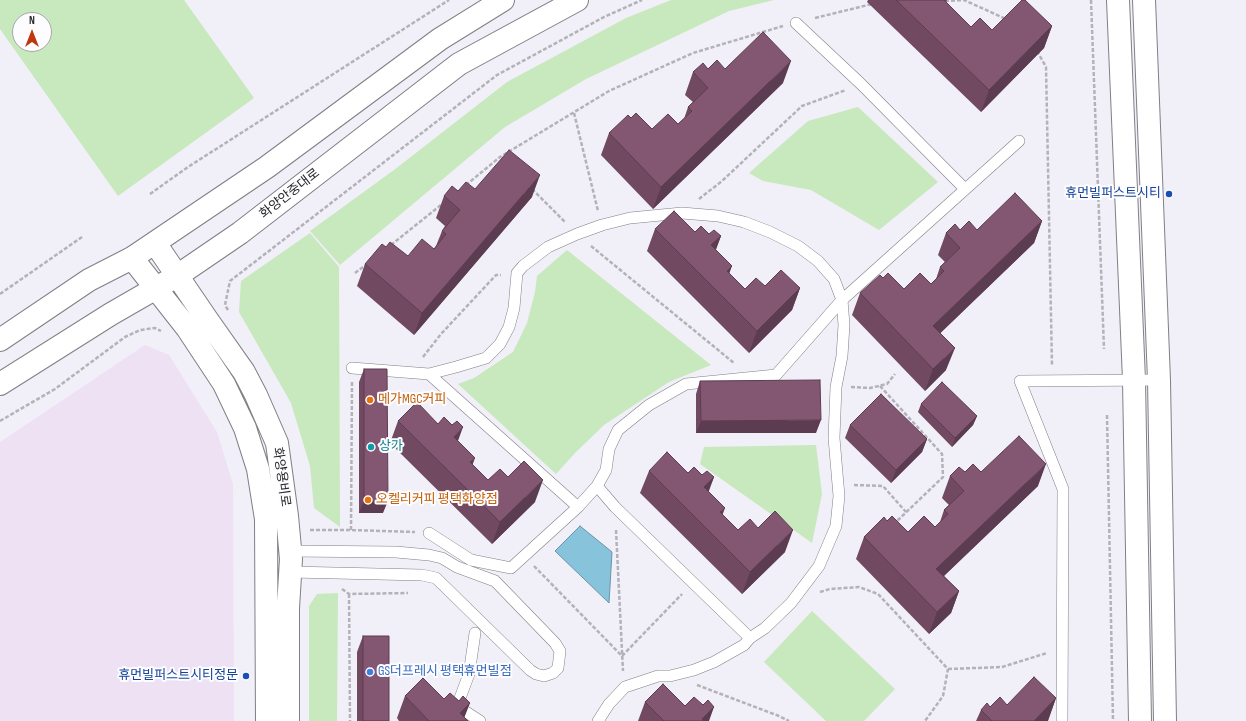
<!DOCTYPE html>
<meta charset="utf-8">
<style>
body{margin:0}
#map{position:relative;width:1246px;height:721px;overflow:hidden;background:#f1eff7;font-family:"Sofia Sans Condensed",sans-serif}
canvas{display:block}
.north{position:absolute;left:12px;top:12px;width:40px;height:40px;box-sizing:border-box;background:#fdfdff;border:1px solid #a7a7aa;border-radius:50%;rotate:0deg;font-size:11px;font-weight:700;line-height:16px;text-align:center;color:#27272a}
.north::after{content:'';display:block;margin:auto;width:14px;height:18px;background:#bf360f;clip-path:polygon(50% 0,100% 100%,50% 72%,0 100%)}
</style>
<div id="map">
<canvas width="1246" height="721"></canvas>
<div class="north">N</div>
</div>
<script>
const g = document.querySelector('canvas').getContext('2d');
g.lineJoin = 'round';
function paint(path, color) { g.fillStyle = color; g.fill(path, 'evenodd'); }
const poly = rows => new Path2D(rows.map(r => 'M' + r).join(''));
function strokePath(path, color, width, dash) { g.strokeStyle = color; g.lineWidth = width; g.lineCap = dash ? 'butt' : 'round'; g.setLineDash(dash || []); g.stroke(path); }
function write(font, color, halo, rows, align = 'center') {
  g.font = font + ' "Sofia Sans Condensed","Noto Sans KR",sans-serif'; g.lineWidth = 4; g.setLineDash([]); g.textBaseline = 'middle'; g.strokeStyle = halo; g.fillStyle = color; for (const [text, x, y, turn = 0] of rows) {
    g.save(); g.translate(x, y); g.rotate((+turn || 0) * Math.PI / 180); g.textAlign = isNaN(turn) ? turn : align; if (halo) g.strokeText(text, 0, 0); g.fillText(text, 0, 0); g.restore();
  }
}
paint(poly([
 [145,345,169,355,217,432,233,484,234,721,0,721,0,442]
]), '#eee1f4');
paint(poly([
 [0,0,184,0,254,98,118,196,0,29],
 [20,20,44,20,44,44,20,44],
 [671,0,774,0,729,11,586,79,505,127,340,265,310,231,394,170,507,82,626,18],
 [858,107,938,182,879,230,811,190,763,181,749,173,808,121],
 [310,233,339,267,340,527,314,508,310,466,291,403,239,312,241,281],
 [567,250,711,365,669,382,604,425,575,453,556,474,458,384,474,378,513,352,527,323,535,292,537,276],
 [816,445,822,494,812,543,700,464,704,447],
 [338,593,337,721,309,721,309,606,317,594],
 [812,611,895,689,864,721,826,721,764,662]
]), '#c8e8bd');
const water = poly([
 [580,526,612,552,609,603,555,551,580,526]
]);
paint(water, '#88c3dc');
strokePath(water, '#6b94a7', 1);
const service = poly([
 [796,23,861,84,965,189],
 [352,368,429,374,456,367,486,358,500,344,509,327,514,308,517,273,523,266,548,247,577,234,602,225,630,218,682,213,718,216,744,222,770,232,798,246,818,261,834,279,842,300,844,325,842,356,836,387,834,438,839,496,836,526,819,566,791,603,765,628,750,638,744,645,714,662,694,670,670,676,658,676,625,687,609,704,598,721],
 [429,374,578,507],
 [597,486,615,507,750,638],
 [429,533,471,560,511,568,578,507,597,486,606,470,609,449,618,430,649,405,686,384,776,375,842,300,1019,141],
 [290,551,396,552,429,555,442,558,457,567,495,581,555,643,560,651,558,668,553,673,544,676,536,674,530,670,436,578,422,575,291,572],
 [475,633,469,674,457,706,480,721],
 [1062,721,1063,489,1020,381,1159,380]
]);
const tertiary = poly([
 [1118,0,1134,380,1140,721],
 [1144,0,1159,380,1165,721],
 [155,243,206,318,244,372,256,395,277,443,287,516,291,559,288,608,288,721],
 [132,258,187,328,224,384,245,428,258,469,266,519,267,721]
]);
const secondary = poly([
 [0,340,89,280,132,258,267,167,440,39,503,0],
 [0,384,111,314,177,276,240,233,459,64,577,0]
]);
strokePath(service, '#807f86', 12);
strokePath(tertiary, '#807f86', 24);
strokePath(secondary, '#807f86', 24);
strokePath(poly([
 [1091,0,1104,349],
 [945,1,964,0,1006,19],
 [815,18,872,4],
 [1037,51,1046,67,1052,366],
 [574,113,598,211],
 [466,185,500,157,609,91,693,53,783,26],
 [532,189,565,222],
 [150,194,188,167,449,0],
 [699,199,722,181,802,106,846,90],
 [391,245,442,204],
 [591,246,734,363],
 [355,273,367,264],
 [0,294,82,237],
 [228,310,225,305,230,281,497,75,604,17,642,0],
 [423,357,441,334,496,275,501,275],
 [880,386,942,454,943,477,897,521],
 [851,387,870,388,887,384,895,374],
 [1107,415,1113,721],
 [0,421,55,389,125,337,140,330,155,328,161,331],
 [854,485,883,486,906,512],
 [310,530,351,530,415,532],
 [351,530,352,382],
 [616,530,623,671],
 [534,566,622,656,682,594],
 [342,589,349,594,408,593],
 [820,592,830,589,859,587,878,594,948,669,943,696,925,721],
 [349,594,350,721],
 [948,669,1002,667,1047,653],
 [697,685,779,716,789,721]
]), '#b3b2b9', 2.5, [4, 2]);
strokePath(service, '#fff', 11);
strokePath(tertiary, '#fff', 22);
strokePath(secondary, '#fff', 22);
paint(poly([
 [868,0,947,0,946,3,971,27,992,30,1052,26,1044,48,981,112,867,2],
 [708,69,725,69,783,83,653,209,601,155,609,133,631,118,652,129,678,124,684,119,688,107,693,102,685,95,693,72],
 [475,189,532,197,414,335,357,286,365,264,386,247,408,256,434,249,436,246,442,231,445,226,436,218,444,196,458,191],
 [1042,221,1034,243,940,333,946,370,925,391,852,315,860,293,883,278,904,289,931,284,936,279,940,267,945,262,938,255,946,233,960,230,977,230],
 [655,229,695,232,721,236,715,250,729,273,745,289,765,286,800,288,792,310,749,353,647,251],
 [364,369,383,513,359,513,359,382],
 [700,381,816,433,696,433,696,394],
 [921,404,977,416,973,425,952,447,918,412],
 [398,421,458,441,472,464,488,480,535,502,492,544,390,443],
 [850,425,927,439,922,452,891,483,845,438],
 [649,471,688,473,714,477,708,491,722,514,738,530,758,528,785,552,742,594,640,493],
 [965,472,981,472,1038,486,944,576,959,591,951,613,929,634,856,559,864,537,887,521,908,532,935,527,940,522,944,510,949,505,942,498,950,476],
 [363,636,389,721,357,721,357,652],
 [405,696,444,699,468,721,399,721,397,718],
 [1056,698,1048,721,976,721,981,710,990,707],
 [645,702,709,721,638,721]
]), '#714a62');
paint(poly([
 [1052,26,1044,48,981,112,989,90],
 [791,61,783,83,653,209,661,187],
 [540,175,532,197,414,335,422,313],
 [1042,221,1034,243,925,348,933,326],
 [721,236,713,258,711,245],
 [732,266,724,288,727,271],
 [800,288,792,310,749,353,757,331],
 [955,348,946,370,925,391,933,369],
 [977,416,973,425,952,447,955,438],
 [821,420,816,433,696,433,701,421],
 [463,427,455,449,454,437],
 [927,439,922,452,891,483,896,470],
 [475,458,467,480,470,462],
 [1046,464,1038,486,928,591,936,569],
 [714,477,706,499,704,487],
 [543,480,535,502,492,544,500,522],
 [364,501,388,501,383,513,359,513],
 [725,508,717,530,720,512],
 [793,530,785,552,742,594,750,572],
 [959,591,951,613,929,634,937,612],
 [1056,698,1048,720,1048,721,1034,721],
 [470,703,463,721,460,713],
 [714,707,709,721,701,721,702,719]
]), '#5c3c50');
const building = poly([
 [896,0,944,0,971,27,980,18,992,30,1022,0,1025,0,1052,26,989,90,896,0],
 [763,32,791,61,661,187,609,133,628,115,631,118,636,113,652,129,668,114,678,124,692,111,688,107,708,88,693,72,703,63,708,69,717,60,725,69,763,32],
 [509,150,540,175,422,313,365,264,382,244,386,247,390,242,408,256,422,239,434,249,446,234,442,231,460,210,444,196,452,186,458,191,466,182,475,189,509,150],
 [1015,193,1042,221,933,326,955,348,933,369,860,293,880,275,883,278,888,273,904,289,920,273,931,284,944,271,940,267,960,248,946,233,955,224,960,230,969,221,977,230,1015,193],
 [674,211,695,232,701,226,709,234,714,230,721,236,711,245,732,266,727,271,745,289,756,278,765,286,781,270,800,288,757,331,655,229,674,211],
 [364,369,387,369,388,501,364,501,364,369],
 [820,380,821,420,701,421,700,381,820,380],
 [942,382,977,416,955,438,921,404,942,382],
 [881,394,927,439,896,470,850,425,881,394],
 [417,402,438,424,444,417,452,425,457,421,463,427,454,437,475,458,470,462,488,480,500,469,508,477,524,461,543,480,500,522,398,421,417,402],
 [1019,436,1046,464,936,569,959,591,937,612,864,537,884,517,887,521,892,516,908,532,924,516,935,527,948,514,944,510,964,491,950,476,959,467,965,472,973,464,981,472,1019,436],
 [667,452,688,473,694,467,702,475,707,471,714,477,704,487,725,508,720,512,738,530,750,519,758,528,775,511,793,530,750,572,649,471,667,452],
 [363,636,389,636,389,721,363,721,363,636],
 [1034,677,1056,698,1034,721,992,721,981,710,987,703,990,707,1000,697,1007,705,1034,677],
 [423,678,444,699,450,693,459,701,463,696,470,703,460,713,468,721,429,721,405,696,423,678],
 [663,684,685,706,694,697,703,705,708,700,714,707,702,719,704,721,664,721,645,702,663,684]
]);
paint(building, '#835672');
strokePath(building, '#5c3c50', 1);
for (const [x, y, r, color] of [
 [1169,194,4,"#1a4fb4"],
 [370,400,4,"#e8710a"],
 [371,447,4,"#0f9aa8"],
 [368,500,4,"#e8710a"],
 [370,672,4,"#3f7fe0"],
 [246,676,4,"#1a4fb4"]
]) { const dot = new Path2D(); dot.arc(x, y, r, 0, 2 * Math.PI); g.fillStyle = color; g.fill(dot); strokePath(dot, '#fdfdff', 1.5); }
write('13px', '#27272a', '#fdfdff', [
 ["화양안중대로",290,194,-38],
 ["화양용비로",281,477,82]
]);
write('13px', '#164399', '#fdfdff', [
 ["휴먼빌퍼스트시티",1161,194],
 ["휴먼빌퍼스트시티정문",238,676]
], 'right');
write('13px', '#c56008', '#fdfdff', [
 ["메가MGC커피",378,400],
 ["오켈리커피 평택화양점",376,500]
], 'left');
write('13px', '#0d838f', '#fdfdff', [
 ["상가",379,447]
], 'left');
write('13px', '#366cbe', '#fdfdff', [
 ["GS더프레시 평택휴먼빌점",378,672]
], 'left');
</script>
